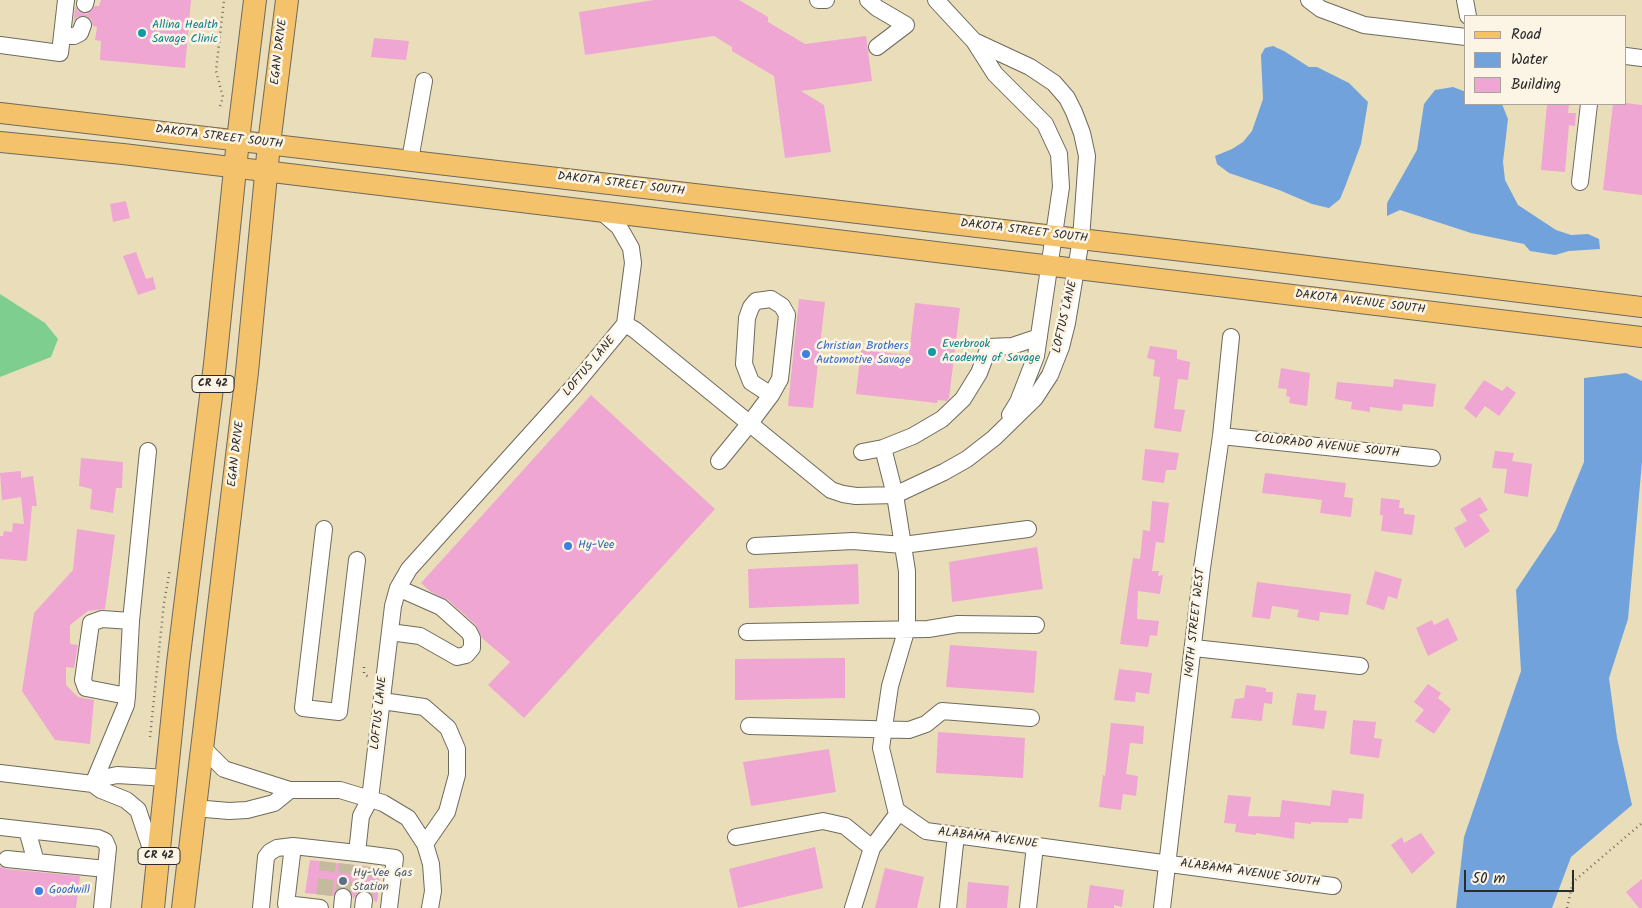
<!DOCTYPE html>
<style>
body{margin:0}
#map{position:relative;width:1642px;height:908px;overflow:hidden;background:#eadeba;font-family:Kalam,sans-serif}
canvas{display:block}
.legend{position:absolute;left:1464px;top:15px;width:162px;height:90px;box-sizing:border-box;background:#fcf5e5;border:1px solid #a8a49b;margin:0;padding:6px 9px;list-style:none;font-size:15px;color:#2b2b2b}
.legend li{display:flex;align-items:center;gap:10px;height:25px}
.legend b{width:25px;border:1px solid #a8a49b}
.scale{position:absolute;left:1464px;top:870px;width:110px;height:22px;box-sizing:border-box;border:2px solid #2b2b2b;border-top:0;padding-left:6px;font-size:15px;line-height:18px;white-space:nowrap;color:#2b2b2b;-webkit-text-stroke:4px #fcf5e5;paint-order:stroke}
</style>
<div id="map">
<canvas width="1642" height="908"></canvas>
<ul class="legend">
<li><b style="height:6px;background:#f4c26a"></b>Road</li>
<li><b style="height:14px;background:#71a2db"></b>Water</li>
<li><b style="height:14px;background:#efa6d2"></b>Building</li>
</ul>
<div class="scale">50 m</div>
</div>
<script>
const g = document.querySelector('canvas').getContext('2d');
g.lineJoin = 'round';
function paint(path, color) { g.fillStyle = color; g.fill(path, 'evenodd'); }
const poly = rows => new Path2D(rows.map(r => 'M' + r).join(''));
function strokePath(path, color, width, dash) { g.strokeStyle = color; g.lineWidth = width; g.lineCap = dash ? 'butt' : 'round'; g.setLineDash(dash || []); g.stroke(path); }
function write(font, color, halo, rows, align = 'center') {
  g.font = font + ' Kalam,sans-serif'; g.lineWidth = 5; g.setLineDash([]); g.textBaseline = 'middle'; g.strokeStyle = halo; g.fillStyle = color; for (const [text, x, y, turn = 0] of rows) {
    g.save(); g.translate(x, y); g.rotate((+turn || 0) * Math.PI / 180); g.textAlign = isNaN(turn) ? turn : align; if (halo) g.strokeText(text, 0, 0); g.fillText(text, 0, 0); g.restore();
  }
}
paint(poly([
 [0,294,45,323,58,339,51,357,0,377]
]), '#7dce8f');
paint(poly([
 [1273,46,1284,51,1309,67,1317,67,1349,83,1368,102,1361,144,1345,187,1340,199,1329,208,1312,204,1279,190,1229,173,1217,164,1215,156,1232,149,1243,142,1252,131,1263,99,1261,55,1265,48],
 [1453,87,1466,92,1466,104,1502,104,1508,119,1503,162,1505,180,1518,205,1556,230,1571,235,1588,234,1599,239,1600,249,1569,251,1555,255,1530,251,1524,244,1471,233,1400,210,1387,216,1387,203,1417,150,1424,104,1435,90],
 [1626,373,1642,381,1642,462,1628,619,1609,678,1617,738,1632,805,1571,857,1552,908,1456,908,1464,837,1521,671,1516,590,1556,530,1584,462,1584,378]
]), '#71a2db');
paint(poly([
 [101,0,191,0,185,68,100,60,101,41,95,40,97,27,93,26,91,19,86,16,77,17,74,21,75,6,78,11,87,14,95,6,99,6],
 [654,0,739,0,768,17,768,22,805,44,866,36,872,81,801,91,824,105,831,152,785,158,774,76,732,51,732,47,714,36,585,55,579,12],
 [374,38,409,41,406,60,371,57],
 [1626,103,1642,105,1642,195,1603,190,1613,104],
 [1547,104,1569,104,1568,113,1576,113,1575,126,1569,125,1565,172,1541,170],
 [126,201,130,218,113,222,110,204],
 [136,252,146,279,153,277,156,289,138,295,123,256],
 [799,299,825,302,813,408,788,406],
 [915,303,960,308,949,398,947,401,938,400,937,403,856,394,861,350,909,355],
 [1150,346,1177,350,1177,359,1190,362,1188,380,1178,379,1174,409,1185,410,1181,432,1154,428,1160,377,1153,376,1155,360,1147,358],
 [1281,368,1310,373,1307,406,1289,403,1290,397,1286,396,1287,389,1278,388],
 [1394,379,1436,384,1433,407,1403,404,1402,411,1370,407,1370,412,1351,409,1352,402,1335,399,1337,382,1393,387],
 [1484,380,1502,391,1507,386,1516,393,1499,416,1485,406,1476,418,1464,408],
 [591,395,715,509,524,718,488,685,510,662,482,638,476,625,448,600,431,592,421,583],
 [1145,449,1179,453,1176,470,1166,470,1164,483,1142,480],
 [1495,451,1514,453,1512,461,1532,464,1528,497,1504,493,1507,469,1492,468],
 [81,458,123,462,122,488,116,488,113,513,90,509,92,489,79,486],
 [21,471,21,478,33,476,37,506,32,506,27,561,0,559,0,536,3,536,4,531,12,532,13,523,24,524,21,497,2,500,0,473],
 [1265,473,1346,483,1344,497,1353,498,1351,517,1320,513,1322,500,1262,493],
 [1480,497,1488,510,1479,515,1490,531,1465,548,1454,528,1467,521,1460,509],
 [1381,498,1400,500,1399,508,1404,508,1404,514,1415,515,1412,535,1381,531,1383,515,1380,515],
 [1152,501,1169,503,1164,543,1156,542,1152,571,1159,571,1158,576,1163,575,1160,594,1138,591,1137,619,1159,621,1157,636,1150,635,1148,647,1120,644,1133,558,1140,559,1143,530,1150,531],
 [77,529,115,535,105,609,88,611,70,625,70,644,78,645,74,668,66,667,66,685,78,697,94,700,90,744,55,740,22,691,34,613,73,570],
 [1037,547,1043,589,952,602,949,562],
 [858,564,859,604,749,608,748,569],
 [1375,571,1402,579,1397,599,1388,596,1384,610,1366,604],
 [1257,582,1351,594,1348,615,1320,612,1319,621,1297,617,1299,610,1272,606,1270,619,1252,617],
 [1448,618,1458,640,1428,656,1416,628,1432,620,1434,625],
 [950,645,1037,651,1034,693,946,687],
 [845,658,845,698,735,700,735,659],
 [1119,669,1152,673,1149,694,1136,692,1135,702,1114,700],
 [1428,684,1441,693,1438,698,1451,709,1434,734,1415,721,1424,710,1414,702],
 [1246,685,1266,688,1266,692,1273,692,1272,704,1264,703,1262,721,1231,718,1235,699,1244,698],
 [1297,693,1316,695,1314,710,1327,711,1324,729,1292,725],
 [1353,720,1376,722,1374,738,1382,739,1379,758,1350,754],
 [1111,723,1144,726,1143,744,1130,743,1126,774,1138,776,1136,796,1123,794,1121,810,1099,807,1103,775,1105,776],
 [938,732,1025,738,1023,778,936,773],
 [829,749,836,792,751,806,743,762],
 [1332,790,1364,794,1362,819,1349,818,1348,823,1311,822,1311,824,1295,822,1294,839,1256,833,1256,835,1235,832,1236,824,1224,823,1228,795,1251,797,1248,816,1280,817,1282,800,1330,806],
 [1421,833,1435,853,1412,874,1391,845,1402,837,1404,843],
 [815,847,823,888,738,908,729,869],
 [310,860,381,868,377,902,374,901,373,896,366,890,360,891,353,899,352,892,344,887,338,888,333,896,305,893],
 [0,866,6,869,80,876,76,908,0,908],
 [885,868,924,877,917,908,875,908],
 [1642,879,1642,908,1639,908,1626,892],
 [968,882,1009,886,1007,908,966,908],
 [1090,885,1124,890,1122,907,1114,905,1114,908,1087,908]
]), '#efa6d2');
strokePath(poly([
 [324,895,328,862],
 [343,897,347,864],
 [364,900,368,867]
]), '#c4ba9d', 16, [16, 8]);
const minor = poly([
 [818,0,826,0],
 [868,0,877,8,906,25,877,47],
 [936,0,974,41,995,74,1045,124,1059,154,1061,187,1036,356,1018,402,1010,415],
 [1309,0,1321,9,1364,25,1466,37],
 [1465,0,1468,16],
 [85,4,86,0],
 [62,36,74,36,80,33,83,25],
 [0,45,60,53,66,0],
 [1626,56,1642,58],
 [410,160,424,81],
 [1580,182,1589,104],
 [603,213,619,227,631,248,633,263,625,324],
 [1221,436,1432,458],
 [883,448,913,436,942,419,963,399,979,373,989,347,1012,346,1039,337],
 [862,452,883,448,895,495,907,571,907,628,890,686,881,748,896,810,926,831,1333,886],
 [719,461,750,423,771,395,780,379,787,315,782,306,771,299,756,301,751,307,747,318,744,364,751,382,771,395],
 [324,529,303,708,339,712,357,560],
 [755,546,853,541,903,545,1028,529],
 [390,632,420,636,457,657,466,655,472,648,472,638,469,632,441,607,398,588],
 [747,632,928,629,958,624,1036,625],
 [1194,648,1360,666],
 [127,696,86,688,83,680,91,623,102,619,131,621],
 [382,701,424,707,448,728,457,749,457,775,447,812,425,844],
 [749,726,909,730,926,724,942,711,1031,718],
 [0,773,93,784,126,705,127,696,131,621,148,451],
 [290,790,340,790,383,803,408,818,425,844,431,864,433,891,430,908],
 [194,808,229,811,247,810,274,803,290,790,224,769,207,752,201,741],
 [0,827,98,838,105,841,108,848,102,908],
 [27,830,36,862],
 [736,837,823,821,845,826,872,848],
 [154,858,138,810,126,800,101,790,93,784,103,778,117,775,167,778],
 [7,859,106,869],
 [261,908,266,857,270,852,277,848,293,846],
 [320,908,286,904,293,846,357,853],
 [342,908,343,897],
 [363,908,364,900],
 [389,908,395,858,357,853,361,816,370,799,393,606,398,588,409,569,573,387,625,324,635,330,831,490,843,494,856,496,895,495,944,472,967,459,994,438,1035,398,1050,375,1061,347,1067,323,1081,239,1087,156,1082,133,1074,112,1067,98,1054,83,1030,67,974,41],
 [853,908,872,848,899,812],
 [948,908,956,835],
 [1028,908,1035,846],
 [1162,908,1202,568,1221,436,1231,337]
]);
const major = poly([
 [0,113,1243,258,1642,307],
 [0,142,123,154,1642,337]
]);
const highway = poly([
 [153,908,178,663,215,364,238,140,255,0],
 [183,908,247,372,269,144,287,0]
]);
strokePath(minor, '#6e6a5d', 18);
strokePath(major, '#6e6a5d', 22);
strokePath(highway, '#6e6a5d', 24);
strokePath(poly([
 [220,106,223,97,216,71,224,0],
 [364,667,364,674,369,677],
 [150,737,164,603,170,569],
 [1567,908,1573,882,1642,823]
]), '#6e6a5d', 2.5, [1, 4]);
strokePath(minor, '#fff', 16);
strokePath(major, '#f4c26a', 20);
strokePath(highway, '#f4c26a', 22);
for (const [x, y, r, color] of [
 [142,33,5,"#0f9aa8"],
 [932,352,5,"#0f9aa8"],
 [806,354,5,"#3f7fe0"],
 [568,546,5,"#3f7fe0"],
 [343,881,5,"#5c6f8a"],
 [39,891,5,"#3f7fe0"]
]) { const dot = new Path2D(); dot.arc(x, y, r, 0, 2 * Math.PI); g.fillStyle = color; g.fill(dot); strokePath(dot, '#fcf5e5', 2); }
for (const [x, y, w] of [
 [213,384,42],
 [159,856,42]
]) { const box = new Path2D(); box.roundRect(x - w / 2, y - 8.5, w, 17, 4); g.fillStyle = '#fcf5e5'; g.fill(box); strokePath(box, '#2b2b2b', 1); }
write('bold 11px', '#2b2b2b', null, [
 ["CR 42",213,384],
 ["CR 42",159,856]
]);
write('12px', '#0d838f', '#fcf5e5', [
 ["Allina Health",152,26],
 ["Savage Clinic",152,40],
 ["Everbrook",942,345],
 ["Academy of Savage",942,359]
], 'left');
write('12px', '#2b2b2b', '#fcf5e5', [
 ["EGAN DRIVE",280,52,-83],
 ["DAKOTA STREET SOUTH",219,138,7],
 ["DAKOTA STREET SOUTH",621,185,7],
 ["DAKOTA STREET SOUTH",1024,232,7],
 ["DAKOTA AVENUE SOUTH",1360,303,7],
 ["LOFTUS LANE",1066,317,-77],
 ["LOFTUS LANE",590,367,-50],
 ["COLORADO AVENUE SOUTH",1327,447,6],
 ["EGAN DRIVE",237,454,-83],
 ["140TH STREET WEST",1196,623,-84],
 ["LOFTUS LANE",380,713,-84],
 ["ALABAMA AVENUE",988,839,7],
 ["ALABAMA AVENUE SOUTH",1250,874,8]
]);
write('12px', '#366cbe', '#fcf5e5', [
 ["Christian Brothers",816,347],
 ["Automotive Savage",816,361],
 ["Hy-Vee",578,546],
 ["Goodwill",49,891]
], 'left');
write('12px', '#4e5e75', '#fcf5e5', [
 ["Hy-Vee Gas",353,874],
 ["Station",353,888]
], 'left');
</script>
